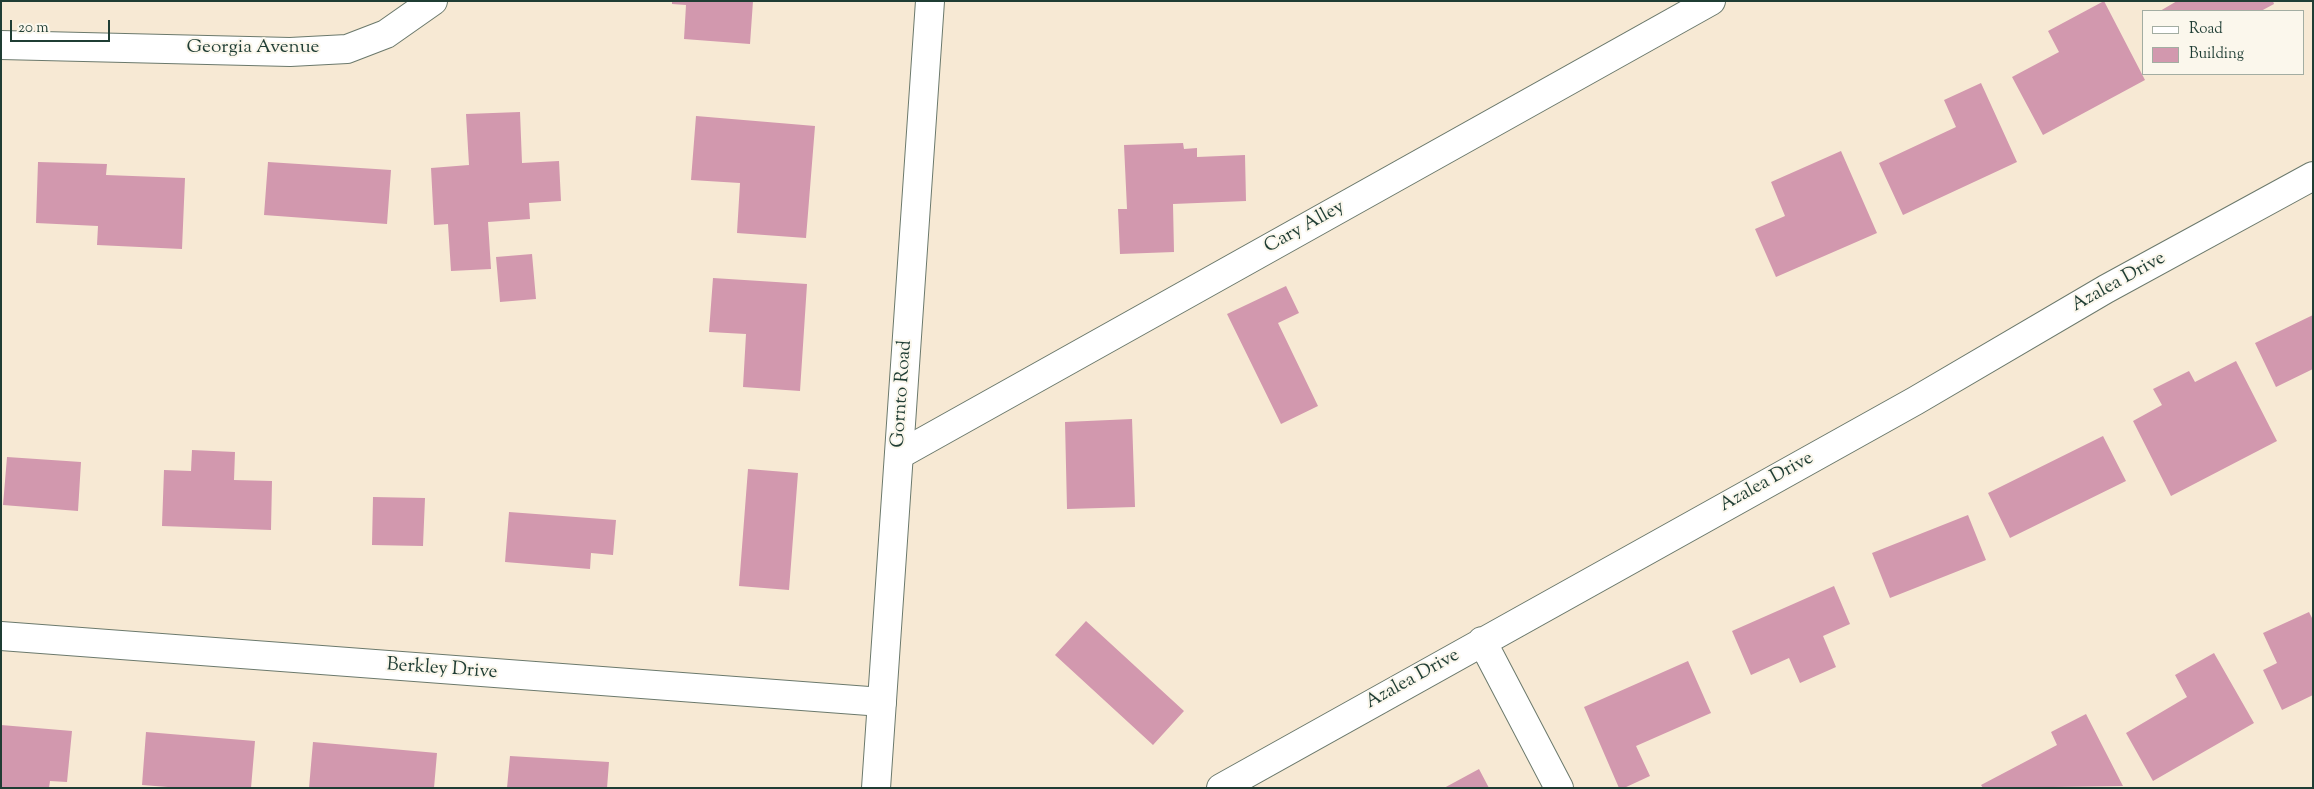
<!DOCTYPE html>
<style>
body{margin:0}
#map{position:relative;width:2314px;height:789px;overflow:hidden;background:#f7e9d4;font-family:"Sorts Mill Goudy",serif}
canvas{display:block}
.frame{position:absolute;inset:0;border:2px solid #1f3d34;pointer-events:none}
.legend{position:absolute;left:2142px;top:10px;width:162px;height:65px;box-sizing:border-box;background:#fbf7ec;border:1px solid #a3ada2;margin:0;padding:6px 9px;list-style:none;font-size:15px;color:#1f3d34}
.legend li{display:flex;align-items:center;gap:10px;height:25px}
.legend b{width:25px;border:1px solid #a3ada2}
.scale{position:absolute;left:10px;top:20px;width:100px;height:22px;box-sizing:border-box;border:2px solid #1f3d34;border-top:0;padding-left:6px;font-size:15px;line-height:18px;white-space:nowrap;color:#1f3d34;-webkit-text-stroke:4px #fbf7ec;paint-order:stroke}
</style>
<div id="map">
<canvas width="2314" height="789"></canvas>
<div class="frame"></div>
<ul class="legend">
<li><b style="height:6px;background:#fff"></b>Road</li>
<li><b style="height:14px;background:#d298ae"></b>Building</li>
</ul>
<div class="scale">20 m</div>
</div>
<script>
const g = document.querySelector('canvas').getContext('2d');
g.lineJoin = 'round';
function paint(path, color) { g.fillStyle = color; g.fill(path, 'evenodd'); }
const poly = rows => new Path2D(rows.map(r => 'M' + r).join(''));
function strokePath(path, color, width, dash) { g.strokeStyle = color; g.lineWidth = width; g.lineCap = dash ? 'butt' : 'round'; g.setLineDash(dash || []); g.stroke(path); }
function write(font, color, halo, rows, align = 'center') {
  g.font = font + ' "Sorts Mill Goudy",serif'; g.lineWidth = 4; g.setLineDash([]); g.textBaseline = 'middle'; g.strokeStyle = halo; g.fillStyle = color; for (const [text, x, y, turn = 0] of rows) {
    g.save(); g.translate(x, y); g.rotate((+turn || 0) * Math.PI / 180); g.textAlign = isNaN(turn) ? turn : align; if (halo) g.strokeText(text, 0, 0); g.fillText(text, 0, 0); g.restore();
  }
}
paint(poly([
 [672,1,753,1,750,44,684,39,686,5,672,4],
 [2104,1,2145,80,2043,135,2012,77,2059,52,2048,31],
 [2177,1,2273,1,2274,4,2261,11,2160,11],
 [1981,83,2017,162,1903,215,1879,163,1956,127,1944,100],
 [520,112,522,163,559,161,561,201,529,203,530,219,488,222,491,269,451,271,448,224,434,225,431,168,469,165,466,114],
 [696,116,815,126,806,238,737,233,740,183,691,180],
 [1183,143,1184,149,1197,148,1197,157,1245,155,1246,201,1173,204,1174,252,1120,254,1118,209,1127,209,1124,145],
 [1841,151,1877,233,1776,277,1755,229,1785,216,1771,182],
 [38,162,107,164,106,175,185,178,182,249,97,245,98,226,36,223],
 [268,162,391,170,387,224,264,215],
 [532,254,536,299,500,302,496,257],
 [713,278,807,284,800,391,743,387,746,334,709,332],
 [1286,286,1299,313,1278,323,1318,406,1281,424,1227,314],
 [2313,315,2313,369,2276,387,2255,343],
 [2236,361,2277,441,2171,496,2133,421,2162,405,2153,389,2189,371,2195,382],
 [1132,419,1135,507,1067,509,1065,422],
 [2103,436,2126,481,2010,538,1988,493],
 [192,450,235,452,234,480,272,481,271,530,162,526,164,470,191,471],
 [7,457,81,462,78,511,3,505],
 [748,469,798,473,789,590,739,586],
 [373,497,425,498,423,546,372,545],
 [509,512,616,520,613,555,591,553,590,569,505,562],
 [1968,515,1986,560,1890,598,1872,553],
 [1834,586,1850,624,1823,636,1836,667,1800,683,1789,658,1751,675,1732,631],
 [2309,612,2313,620,2313,695,2282,710,2263,670,2277,663,2263,633],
 [1086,621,1184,711,1153,745,1055,655],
 [2214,653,2254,723,2153,781,2126,733,2187,697,2175,675],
 [1688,661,1711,713,1636,746,1650,776,1624,788,1619,788,1584,707],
 [2086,714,2123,786,1983,788,1981,785,2057,745,2051,732],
 [1,725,72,731,67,782,50,781,49,788,1,788],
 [146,732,255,741,251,788,181,788,142,785],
 [313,742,437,753,434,788,309,788],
 [510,756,609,762,607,788,507,788],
 [1479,769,1489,788,1444,788]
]), '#d298ae');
const minor = poly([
 [1,45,290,52,347,49,386,34,433,1],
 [899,455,1711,1],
 [1,636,882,702],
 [1482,641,1559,788],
 [1221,788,1915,401,2106,289,2313,176]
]);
const major = poly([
 [876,788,930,1]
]);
strokePath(minor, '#6b796c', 30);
strokePath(major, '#6b796c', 30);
strokePath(minor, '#fff', 28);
strokePath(major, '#fff', 28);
write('19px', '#1f3d34', '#fbf7ec', [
 ["Georgia Avenue",253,49],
 ["Cary Alley",1305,228,-29],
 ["Azalea Drive",2119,283,-29],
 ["Gornto Road",903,394,-86],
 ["Azalea Drive",1767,483,-29],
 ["Berkley Drive",442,670,4],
 ["Azalea Drive",1413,680,-29]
]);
</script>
